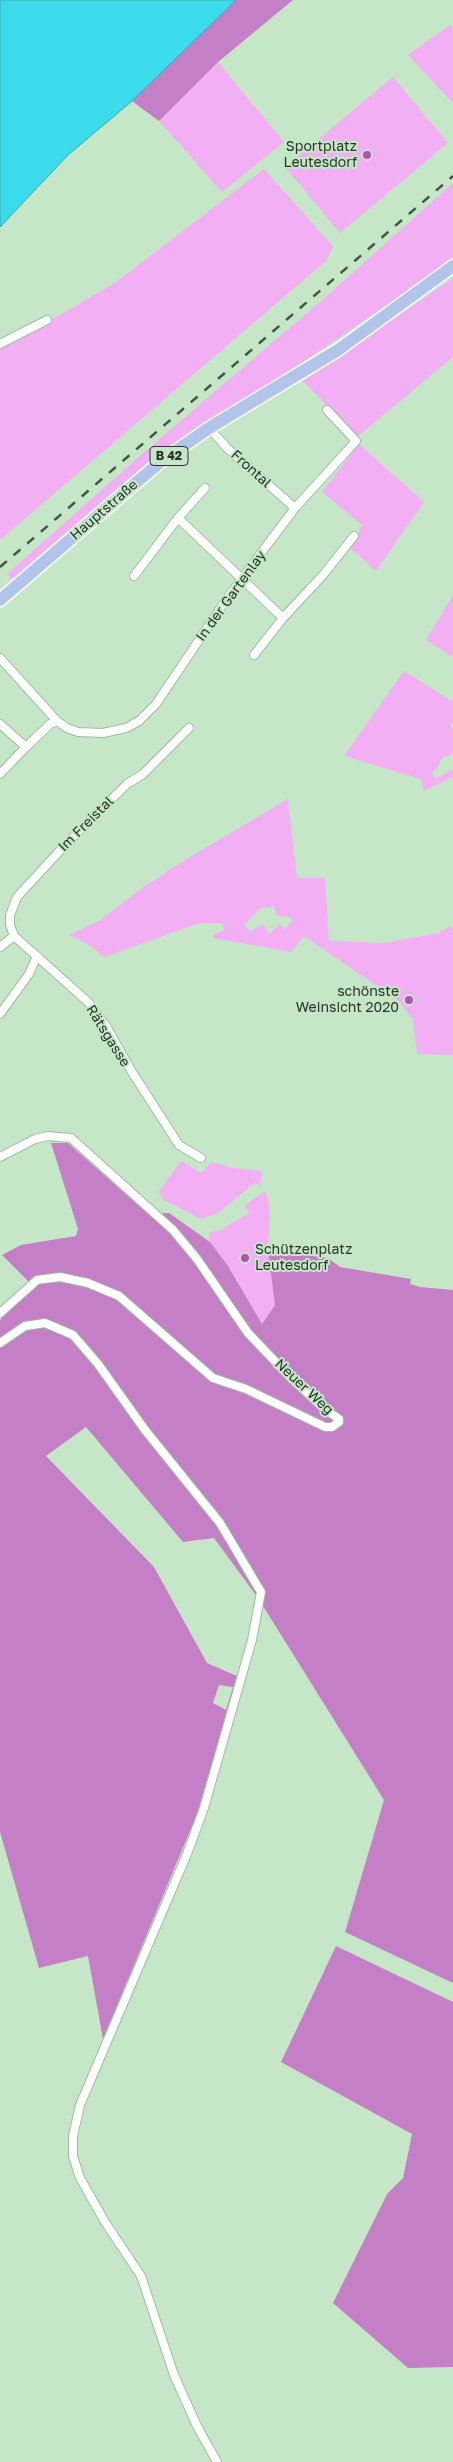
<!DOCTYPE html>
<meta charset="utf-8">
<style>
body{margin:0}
canvas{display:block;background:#c6e7c7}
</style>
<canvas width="453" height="2462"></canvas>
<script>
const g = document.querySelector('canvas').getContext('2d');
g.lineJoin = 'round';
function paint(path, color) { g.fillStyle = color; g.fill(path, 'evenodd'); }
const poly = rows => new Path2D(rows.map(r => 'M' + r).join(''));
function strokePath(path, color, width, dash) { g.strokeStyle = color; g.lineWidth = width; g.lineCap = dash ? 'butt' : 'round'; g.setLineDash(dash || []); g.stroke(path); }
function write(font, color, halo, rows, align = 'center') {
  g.font = font + ' "Golos Text",sans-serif'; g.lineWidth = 4; g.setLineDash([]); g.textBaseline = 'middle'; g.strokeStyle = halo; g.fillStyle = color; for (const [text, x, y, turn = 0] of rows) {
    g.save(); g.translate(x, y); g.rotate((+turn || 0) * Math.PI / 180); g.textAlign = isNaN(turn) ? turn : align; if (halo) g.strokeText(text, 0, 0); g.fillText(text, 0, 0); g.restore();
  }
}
paint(poly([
 [450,25,453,29,453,103,408,55],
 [218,62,284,142,222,192,159,121],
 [393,77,448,143,340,233,285,167],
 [264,169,333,246,326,261,0,540,0,346,36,329,116,282],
 [453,183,453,260,309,358,155,456,12,579,7,574,149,448,321,301],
 [453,278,453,357,357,437,303,381],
 [359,444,424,502,376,571,351,549,362,525,322,492],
 [453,595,453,657,426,640],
 [404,671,453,702,453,722,450,726,453,728,453,753,441,759,438,767,432,773,435,779,453,769,453,777,424,791,421,779,344,756],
 [288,799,297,878,325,878,329,941,383,943,439,933,450,926,453,929,453,1055,417,1054,413,1020,399,1001,304,936,291,952,213,938,213,935,224,930,222,923,200,923,104,957,88,944,69,935,99,921,141,889,180,863],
 [273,905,277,916,289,917,293,920,285,929,279,924,269,934,263,924,250,931,244,925,262,907,269,908],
 [181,1161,202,1173,211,1162,234,1168,262,1171,260,1186,255,1183,218,1213,201,1219,164,1200,159,1192],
 [265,1191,268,1199,270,1217,268,1250,275,1305,262,1324,228,1266,210,1242,209,1232,219,1231,249,1213,245,1205]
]), '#f2aff4');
paint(poly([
 [236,0,293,0,218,62,159,121,132,101],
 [51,1143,68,1143,148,1214,169,1213,210,1242,228,1266,262,1324,275,1305,268,1250,328,1258,340,1267,411,1279,410,1284,420,1287,453,1290,453,1983,345,1932,384,1800,258,1598,214,1538,183,1542,86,1427,46,1456,154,1567,207,1663,237,1676,197,1814,103,2039,88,1956,39,1968,0,1832,0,1320,33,1286,2,1255,21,1245,76,1236,78,1229],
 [219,1685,233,1687,226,1710,213,1703],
 [336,1946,453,2002,453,2367,408,2368,333,2303,387,2194,403,2178,412,2134,281,2062]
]), '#c57fc7');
const water = poly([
 [0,0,236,0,132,101,68,155,0,227,0,0]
]);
paint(water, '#3cdbeb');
strokePath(water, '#36a9b0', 1);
const minor = poly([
 [0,344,47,320],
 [209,428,228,449,295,508],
 [178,518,205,488],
 [134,576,178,518,283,618,323,575,354,536],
 [254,655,283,618],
 [0,658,57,721,67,728,78,732,103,733,126,728,139,721,156,704,228,597,295,508,356,441,327,410],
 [0,724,26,747],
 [0,774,26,747,50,724,57,721],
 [14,936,88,1002,106,1026,132,1072,179,1145,201,1158],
 [14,936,10,925,10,915,17,897,66,844,127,784,143,774,189,728],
 [0,947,14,936],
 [0,1014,29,974,37,956],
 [0,1157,35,1139,48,1136,71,1138,173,1230,197,1259,248,1333,291,1378,326,1410,339,1419,339,1422,332,1427,325,1427,246,1389,213,1378,119,1296,88,1283,60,1277,37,1280,0,1313],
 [0,1343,25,1326,45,1323,73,1335,98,1364,145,1430,220,1523,261,1592,252,1640,204,1808,187,1854,80,2105,73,2136,73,2156,80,2178,105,2222,141,2276,174,2375,197,2426,217,2462]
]);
const primary = poly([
 [0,600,159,463,209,428,338,350,453,266]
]);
strokePath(minor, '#9ebd9f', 10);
strokePath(primary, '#fff', 15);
strokePath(minor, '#fff', 8);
strokePath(primary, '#b3c4ea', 12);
strokePath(poly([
 [0,567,453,176]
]), '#455445', 2.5, [9, 9]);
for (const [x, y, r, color] of [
 [367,155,5,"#b250b7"],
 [409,1000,5,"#b250b7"],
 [245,1258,5,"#b250b7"]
]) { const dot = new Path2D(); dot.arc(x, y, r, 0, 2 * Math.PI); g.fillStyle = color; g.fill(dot); strokePath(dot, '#c6e7c7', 2); }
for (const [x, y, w] of [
 [169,456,38]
]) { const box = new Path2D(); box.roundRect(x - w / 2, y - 9.5, w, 19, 4); g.fillStyle = '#c6e7c7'; g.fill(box); strokePath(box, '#283428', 1); }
write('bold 12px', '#283428', null, [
 ["B 42",169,456]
]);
write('14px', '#283428', '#c6e7c7', [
 ["Sportplatz",357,147],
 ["Leutesdorf",357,163],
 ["schönste",399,992],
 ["Weinsicht 2020",399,1008],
 ["Schützenplatz",255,1250,"left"],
 ["Leutesdorf",255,1266,"left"]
], 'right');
write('14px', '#283428', '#c6e7c7', [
 ["Frontal",251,469,42],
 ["Hauptstraße",104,510,-41],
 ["In der Gartenlay",231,596,-54],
 ["Im Freistal",86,824,-45],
 ["Rätsgasse",108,1036,58],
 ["Neuer Weg",304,1387,43]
]);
</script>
